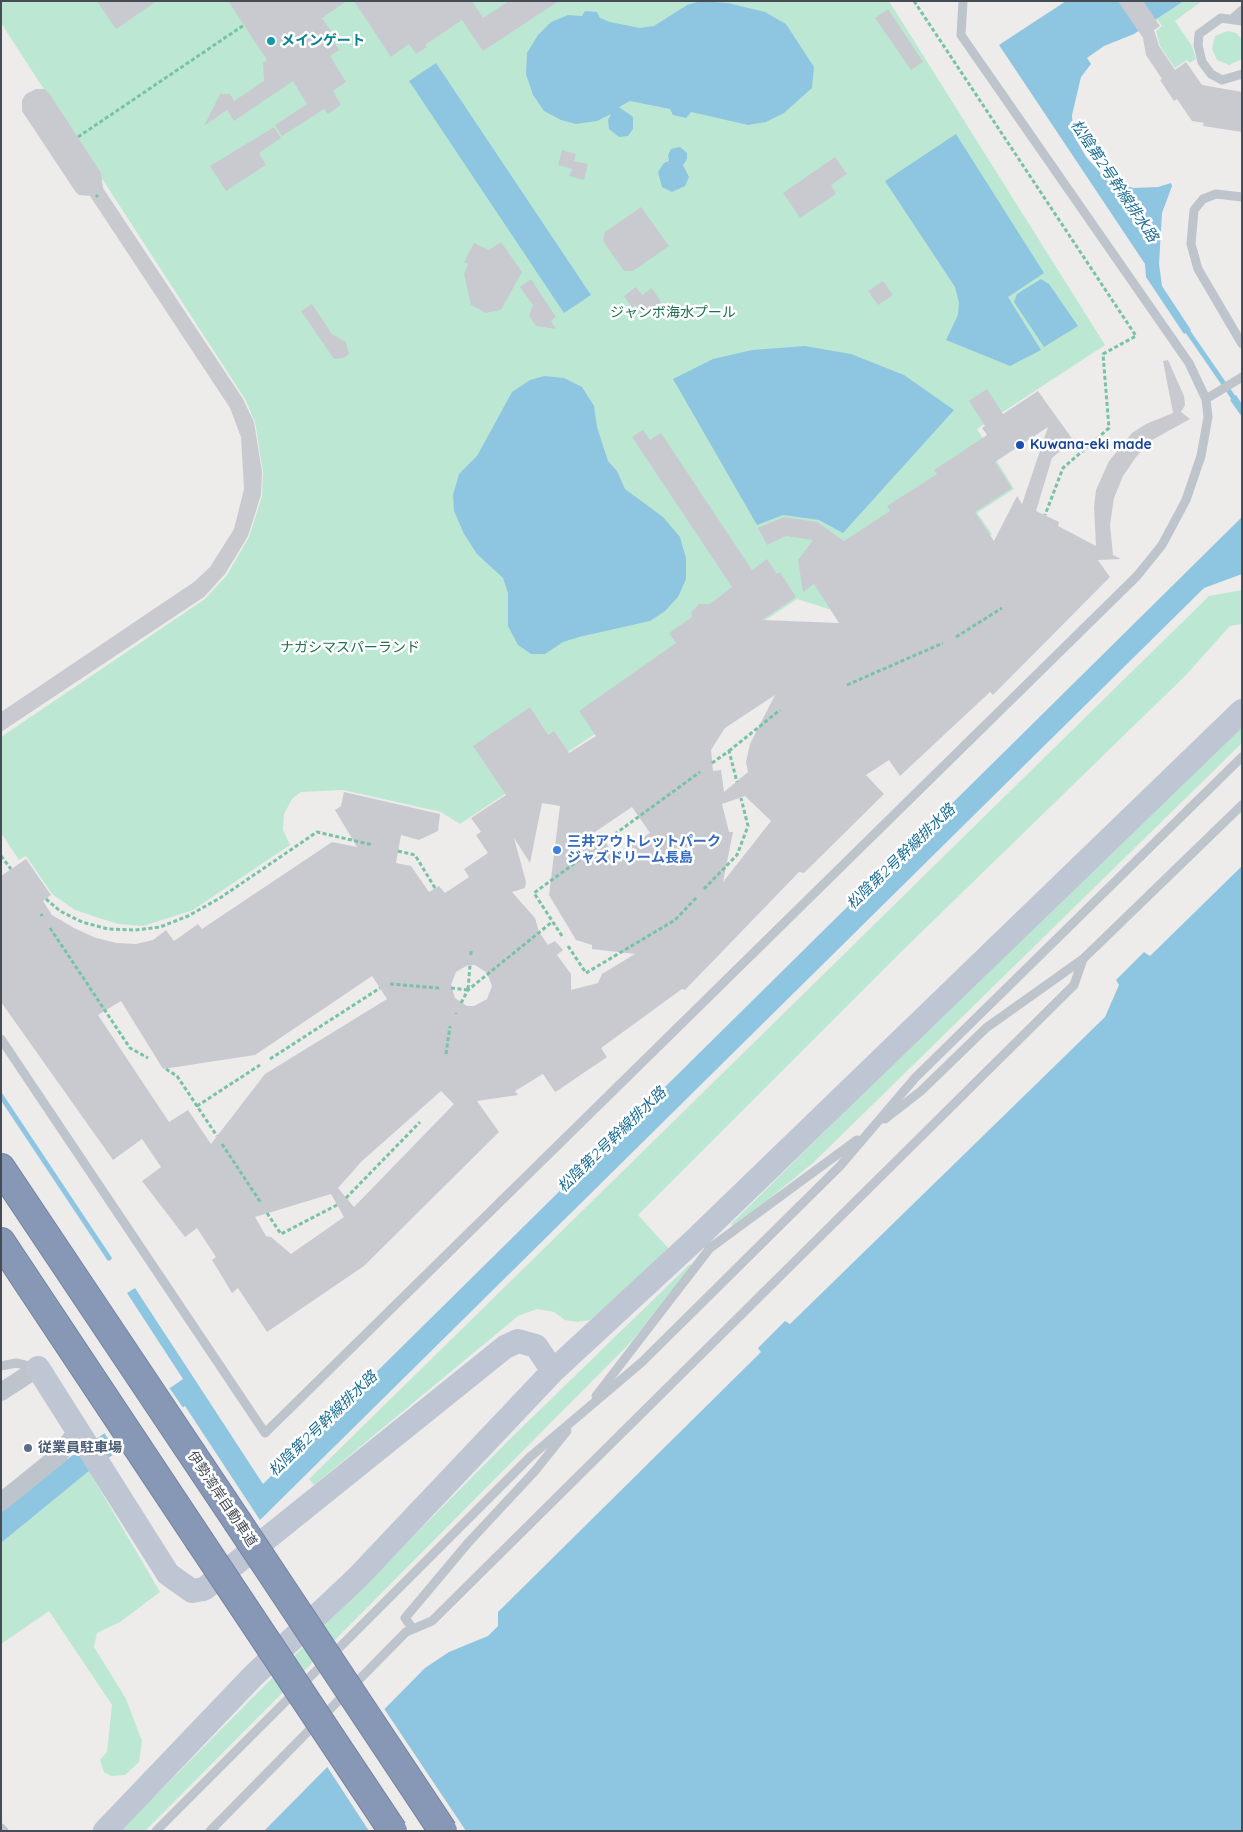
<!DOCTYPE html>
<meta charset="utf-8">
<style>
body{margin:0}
#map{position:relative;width:1243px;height:1832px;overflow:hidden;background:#eeebeb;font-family:Quicksand,sans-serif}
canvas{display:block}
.frame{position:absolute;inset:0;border:2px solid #464c56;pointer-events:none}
</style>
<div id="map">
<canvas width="1243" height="1832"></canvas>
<div class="frame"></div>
</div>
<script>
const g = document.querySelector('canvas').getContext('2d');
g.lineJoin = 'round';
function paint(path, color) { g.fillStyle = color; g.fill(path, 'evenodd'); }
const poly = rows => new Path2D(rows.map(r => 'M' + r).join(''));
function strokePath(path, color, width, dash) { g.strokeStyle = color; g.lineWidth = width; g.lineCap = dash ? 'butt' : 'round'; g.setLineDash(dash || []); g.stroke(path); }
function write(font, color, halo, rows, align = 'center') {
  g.font = font + ' Quicksand,"Noto Sans JP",sans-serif'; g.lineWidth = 5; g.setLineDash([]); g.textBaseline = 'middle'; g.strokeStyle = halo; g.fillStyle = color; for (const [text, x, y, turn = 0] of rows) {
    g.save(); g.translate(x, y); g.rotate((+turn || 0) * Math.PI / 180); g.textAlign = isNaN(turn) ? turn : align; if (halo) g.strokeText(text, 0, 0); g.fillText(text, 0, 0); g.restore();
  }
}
paint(poly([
 [1,1,889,1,1105,345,977,429,1014,489,977,513,992,534,965,552,839,603,829,609,797,599,460,824,441,812,343,790,301,792,292,799,284,814,283,830,290,845,193,910,143,926,118,924,99,918,75,910,52,894,26,856,19,860,1,833,1,737,205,599,227,575,249,537,262,496,263,472,255,422,245,399,1,23],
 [1184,1,1202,1,1175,21,1192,46,1196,59,1189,63,1187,60,1175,68,1160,46,1156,31,1162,26,1157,19],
 [1228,31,1236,33,1242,39,1242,59,1229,65,1217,60,1212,49,1215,36],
 [1242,590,1242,624,1230,626,1185,676,901,952,638,1215,671,1251,590,1320,577,1322,565,1320,554,1312,537,1309,518,1316,314,1485,309,1479,1209,596],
 [1242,719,1242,743,813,1163,734,1227,731,1224],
 [690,1264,692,1267,632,1341,145,1831,120,1831,511,1438],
 [89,1471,160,1592,120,1622,97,1633,94,1647,126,1699,142,1741,139,1762,125,1775,111,1776,104,1772,100,1760,107,1752,112,1705,49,1611,1,1644,1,1543]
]), '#bce8d3');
paint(poly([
 [701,1,728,3,765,12,786,24,814,67,812,88,784,113,766,122,748,125,691,112,686,118,673,115,670,109,630,101,619,107,633,117,633,129,628,136,619,137,609,129,608,120,611,114,597,121,576,124,561,120,544,111,533,95,526,74,527,53,538,35,551,22,568,15,582,16,585,11,597,12,600,18,610,22,640,28,654,26,687,5],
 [1066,1,1184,1,1134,34,1104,46,1087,58,1091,64,1081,77,1072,115,1073,134,1086,157,1105,178,1133,188,1158,187,1171,183,1172,186,1162,213,1159,264,1162,286,1191,330,1184,334,1146,277,1145,264,999,45],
 [436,63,591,295,564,313,409,81],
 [956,134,1044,273,1008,297,1041,350,1010,366,946,340,958,315,959,303,955,287,885,181],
 [680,147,687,153,687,159,683,165,689,177,685,186,672,192,662,187,658,172,664,163,669,161,668,155,671,149],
 [1041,279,1049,284,1078,326,1044,347,1014,302,1017,294],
 [805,346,851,354,904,375,954,410,843,533,819,520,783,515,757,525,673,379,713,359,752,350],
 [544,376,564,378,582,387,594,406,597,427,608,461,617,471,625,489,663,517,680,537,686,558,686,579,678,597,665,611,650,621,579,637,563,642,545,654,531,654,518,645,508,626,508,593,503,578,477,554,464,534,454,511,453,495,459,474,477,456,512,392,530,380],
 [1236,395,1242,404,1242,417,1230,400],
 [1242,517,1242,574,1204,588,260,1520,185,1406,89,1471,1,1543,1,1512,60,1464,183,1379,127,1293,135,1288,263,1484],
 [1242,866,1242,1831,264,1831,425,1668,449,1652,488,1636,498,1626,498,1612,761,1352,758,1348,785,1321,790,1324,1105,1017,1119,985,1116,980,1144,952,1150,956]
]), '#8ec6e1');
paint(poly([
 [168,1386,184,1409,118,1454,103,1431],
 [383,1707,466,1831,369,1831,326,1765]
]), '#eeebeb');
strokePath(poly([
 [1184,326,1242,410],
 [1,1096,109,1258]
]), '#8ec6e1', 5);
paint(poly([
 [97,1,157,1,116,29],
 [228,1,347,1,322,18,332,33,329,35,339,50,330,56,346,82,333,91,341,105,328,114,324,109,282,136,275,125,307,104,293,81,234,121,227,110,204,126,220,94,230,94,234,101,264,81,263,63,267,60],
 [354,1,472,1,483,18,509,1,559,1,483,51,462,20,425,45,427,47,416,54,409,44,391,57],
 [1118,1,1143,1,1160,26,1154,30,1159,46,1175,70,1186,62,1202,85,1242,92,1242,132,1203,126,1204,123,1192,121,1177,99,1174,101,1160,80,1162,79,1146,55,1143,38],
 [888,9,923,62,911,70,875,18],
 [36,89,44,89,49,93,101,173,103,188,243,399,254,422,262,472,261,495,248,536,225,574,204,597,1,732,1,712,194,582,210,567,234,529,244,489,241,437,230,408,90,196,79,195,75,191,22,111,22,100,26,94],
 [274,127,281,138,259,153,266,165,226,191,210,166],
 [562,150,576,154,574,161,588,164,584,180,569,176,572,169,558,165],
 [835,157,847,174,831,185,836,194,800,218,783,193],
 [641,207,669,246,633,271,624,271,603,241,605,232],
 [501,242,522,272,501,310,486,313,471,305,464,274,468,264,464,262,474,243,489,250],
 [531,279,556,317,551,321,556,329,536,326,529,316,533,305,520,287],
 [883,281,893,295,878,305,868,291],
 [636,287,642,295,652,288,661,302,642,316,635,305,632,307,624,296],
 [312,304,332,334,346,342,349,354,343,358,334,359,301,311],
 [1168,360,1184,396,1185,405,1181,412,1190,419,1152,440,1136,457,1123,476,1114,498,1110,525,1113,555,1121,559,1098,560,1110,577,993,695,990,692,900,776,889,760,866,775,884,794,804,873,799,872,685,990,682,989,601,1048,607,1057,557,1091,555,1092,543,1074,515,1091,518,1095,477,1101,499,1132,364,1266,267,1332,238,1288,232,1293,212,1260,216,1257,197,1228,185,1237,142,1181,161,1167,142,1139,113,1160,1,1002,1,876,26,859,51,895,43,901,52,915,74,928,96,938,117,943,136,944,153,940,166,930,174,941,198,924,202,929,332,842,357,847,335,810,341,806,344,792,440,814,438,831,419,840,401,835,396,863,411,866,429,892,439,886,445,893,469,877,464,869,488,853,476,835,481,832,471,818,506,795,473,746,530,707,548,735,554,731,569,753,596,736,579,711,676,643,669,633,692,617,691,612,699,604,710,604,732,587,632,437,643,430,650,440,661,433,752,570,767,559,777,574,780,572,796,597,762,620,839,623,814,584,803,592,798,560,813,540,786,536,767,545,758,528,784,517,817,522,844,541,890,511,887,506,937,474,934,470,987,435,982,428,985,426,969,401,987,389,1003,414,1038,391,1073,440,1052,458,1036,511,1059,522,1058,526,1096,546,1094,507,1096,490,1109,461,1132,433,1146,424,1173,413,1163,361],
 [1048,427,1022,504,1017,496,994,541,975,512,1012,488,995,462],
 [775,695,750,744,746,762,748,772,724,792,721,770,713,771,711,750,725,728],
 [745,796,771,821,723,882,733,832,729,832,722,804],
 [542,803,560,806,549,895,576,940,592,945,592,949,635,954,602,974,598,983,571,990,571,974,557,955,563,950,555,941,548,945,539,932,535,918,512,892,525,888,526,882,514,838,530,863],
 [632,807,650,833,614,855,606,843,592,834],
 [468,965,475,965,487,973,492,986,487,999,474,1006,467,1006,455,998,451,985,456,972],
 [372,976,387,999,265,1074,211,1144,188,1110,169,1122,98,1015,121,1001,163,1069,255,1055],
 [441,1091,454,1104,354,1207,338,1188,362,1161],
 [331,1194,344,1217,291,1254,271,1237,266,1236,255,1217]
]), '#c9cad0');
const highway = poly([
 [1,1168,237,1521],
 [1,1242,199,1540]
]);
strokePath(highway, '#7383a1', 30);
strokePath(poly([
 [914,1,1136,336,1103,354,1109,428,1063,468,1045,515],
 [78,137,244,25],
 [96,195,98,197],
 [956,637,1002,608],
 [847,685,943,643],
 [729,751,780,710],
 [712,763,729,751,737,782],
 [604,842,700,772],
 [398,851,415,855,435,888],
 [1,856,11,869],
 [704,889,737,855,748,826,741,798],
 [46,899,60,911,82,922,108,929,135,930,160,927,188,916,220,898,317,832,373,845],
 [41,914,42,916],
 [50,928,130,1048,148,1058],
 [562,936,534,893,590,852],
 [568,946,586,973,675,920,696,898],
 [471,955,471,951],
 [390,984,439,988],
 [451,988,468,990],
 [468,989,470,965],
 [461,1003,468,990,552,922],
 [456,1014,456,1013],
 [446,1054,450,1026],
 [270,1059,380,988],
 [166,1069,177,1076,217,1136],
 [197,1106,260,1065],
 [222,1144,261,1203],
 [346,1198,420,1122],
 [267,1213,281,1234,337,1205]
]), '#78c2a7', 3, [4, 2.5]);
strokePath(poly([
 [1232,19,1242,10],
 [1242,21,1221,18,1199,34,1198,45,1202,62,1211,74,1222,80,1242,74],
 [1242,197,1216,194,1203,199,1194,210,1191,244,1198,269,1242,344],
 [1206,399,1242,377],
 [1,1039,265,1433,1137,576,1162,545,1186,500,1201,456,1208,417,1206,399,1189,363,961,35,963,1],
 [885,1119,921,1091,986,1028,1083,959],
 [707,1244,710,1248,857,1140],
 [1,1366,16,1363,38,1368],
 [596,1396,710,1248],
 [413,1629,405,1618,468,1543,535,1471,567,1431],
 [1,1828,4,1831],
 [156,1831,530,1457,642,1362,840,1166,915,1078,1242,757],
 [210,1831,406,1632,432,1621,1074,985,1083,959,1242,805]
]), '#bec4cc', 9);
strokePath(poly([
 [1,1392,38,1368],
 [1,1502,58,1456,78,1430]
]), '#bec4cc', 18);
strokePath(poly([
 [38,1368,168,1574,192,1591,204,1589,505,1347,518,1341,536,1346,553,1371],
 [105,1831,253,1676,357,1578,553,1371,699,1236,1242,711]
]), '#bfc6d3', 24);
strokePath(highway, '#8798b6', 28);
const highwayBridge = poly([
 [237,1521,443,1831],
 [199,1540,393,1831]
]);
strokePath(highwayBridge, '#7383a1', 30, []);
strokePath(highwayBridge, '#8798b6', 28);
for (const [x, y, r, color] of [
 [271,41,5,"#0f9aa8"],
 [1020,445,5,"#1a4fb4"],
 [557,850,5,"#3f7fe0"],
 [28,1448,5,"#5c6f8a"]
]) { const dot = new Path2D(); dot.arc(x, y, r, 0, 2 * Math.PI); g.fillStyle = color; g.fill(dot); strokePath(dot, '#fff', 2); }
write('bold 14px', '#0d838f', '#fff', [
 ["メインゲート",281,41]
], 'left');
write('14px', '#1f6f50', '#fff', [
 ["ジャンボ海水プール",673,313],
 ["ナガシマスパーランド",350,648]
]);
write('bold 14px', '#164399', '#fff', [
 ["Kuwana-eki made",1030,445]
], 'left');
write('bold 14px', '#366cbe', '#fff', [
 ["三井アウトレットパーク",567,842],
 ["ジャズドリーム長島",567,858]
], 'left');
write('bold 14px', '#4e5e75', '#fff', [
 ["従業員駐車場",38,1448]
], 'left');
write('14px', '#464c56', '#fff', [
 ["伊勢湾岸自動車道",222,1499,56]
]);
write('italic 15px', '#1a6d95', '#fff', [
 ["松陰第2号幹線排水路",1114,181,56],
 ["松陰第2号幹線排水路",901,857,-44],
 ["松陰第2号幹線排水路",612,1140,-44],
 ["松陰第2号幹線排水路",323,1424,-44]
]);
</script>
